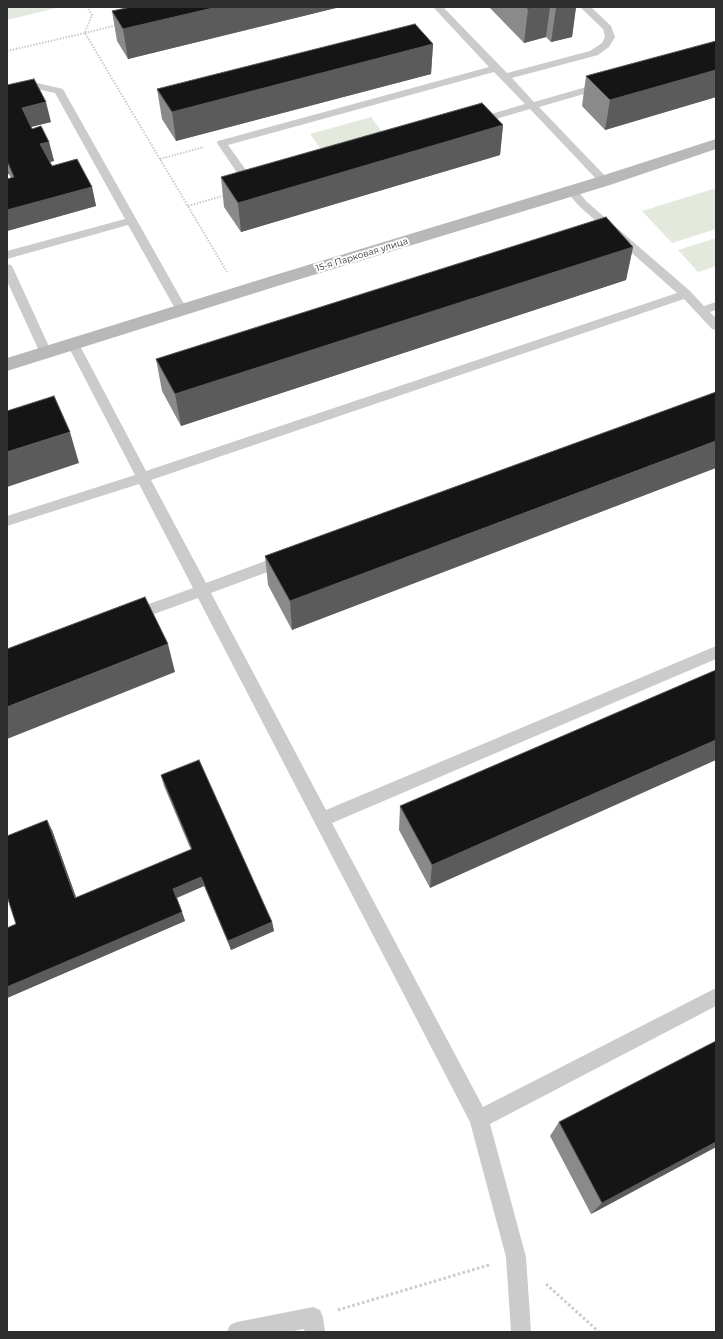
<!DOCTYPE html>
<meta charset="utf-8">
<style>
body{margin:0}
#map{position:relative;width:723px;height:1339px;overflow:hidden;background:#fff;font-family:Montserrat,sans-serif}
canvas{display:block}
.frame{position:absolute;inset:0;border:8px solid #2e2e2e;pointer-events:none}
</style>
<div id="map">
<canvas width="723" height="1339"></canvas>
<div class="frame"></div>
</div>
<script>
const g = document.querySelector('canvas').getContext('2d');
g.lineJoin = 'round';
function paint(path, color) { g.fillStyle = color; g.fill(path, 'evenodd'); }
const poly = rows => new Path2D(rows.map(r => 'M' + r).join(''));
function strokePath(path, color, width, dash) { g.strokeStyle = color; g.lineWidth = width; g.lineCap = dash ? 'butt' : 'round'; g.setLineDash(dash || []); g.stroke(path); }
function write(font, color, halo, rows, align = 'center') {
  g.font = font + ' Montserrat,sans-serif'; g.lineWidth = 4; g.setLineDash([]); g.textBaseline = 'middle'; g.strokeStyle = halo; g.fillStyle = color; for (const [text, x, y, turn = 0] of rows) {
    g.save(); g.translate(x, y); g.rotate((+turn || 0) * Math.PI / 180); g.textAlign = isNaN(turn) ? turn : align; if (halo) g.strokeText(text, 0, 0); g.fillText(text, 0, 0); g.restore();
  }
}
paint(poly([
 [7,7,60,7,7,20],
 [371,117,385,136,324,153,310,134],
 [716,188,716,229,672,243,642,211],
 [716,238,716,266,698,272,678,250]
]), '#e3eadd');
strokePath(poly([
 [85,32,92,15,87,7],
 [85,33,117,25],
 [7,51,85,33,227,272],
 [160,159,204,147],
 [188,206,226,195]
]), '#cbcbcb', 2, [1.5, 1.5]);
strokePath(poly([
 [546,1284,599,1332],
 [338,1310,489,1265]
]), '#cbcbcb', 3, [2.5, 2.5]);
paint(poly([
 [433,7,443,7,507,73,590,51,602,43,605,37,603,29,580,7,591,7,611,26,615,37,609,47,598,55,512,78,534,102,600,83,608,83,609,85,608,87,539,107,608,179,609,181,608,183,600,183,530,109,479,124,471,124,470,122,471,120,525,104,494,72,228,145,258,187,256,189,252,190,248,189,217,143,218,141,489,67,433,7],
 [37,83,63,89,64,91,188,311,186,314,178,314,128,225,7,259,7,251,125,219,55,93,37,89,7,96,7,90,37,83],
 [572,188,576,189,587,202,690,291,704,306,716,302,716,310,710,312,716,318,716,330,712,329,684,299,151,480,206,583,284,554,289,556,291,560,289,564,211,593,326,810,716,646,716,659,332,823,483,1107,716,988,716,1006,490,1124,526,1257,531,1332,511,1332,506,1257,470,1122,198,598,132,622,127,620,125,616,127,612,193,588,139,484,7,526,7,516,135,475,67,344,69,341,73,340,77,341,79,344,146,471,677,293,579,206,566,191,568,189,572,188],
 [7,264,11,265,13,268,52,353,50,356,46,357,42,356,40,353,7,281,7,264],
 [313,1307,320,1310,323,1317,325,1332,305,1332,304,1329,289,1332,227,1332,230,1325,237,1322,313,1307]
]), '#cbcbcb');
paint(poly([
 [716,139,716,149,610,185,287,283,7,371,7,358,275,275,598,177,716,139]
]), '#b8b8b8');
paint(poly([
 [131,7,340,7,128,59,117,41,112,11],
 [489,7,576,7,572,37,551,42,546,37,524,43],
 [716,41,716,97,605,130,582,106,586,76],
 [433,44,431,74,176,141,162,119,157,89],
 [7,85,51,122,31,127,32,129,49,142,54,161,50,162,52,166,92,187,96,206,7,231,7,179,11,178,9,174,7,174],
 [503,125,500,155,241,232,224,207,221,177],
 [633,247,626,280,181,426,162,391,156,359],
 [716,392,292,630,268,585,265,556],
 [716,670,430,888,399,830,400,806],
 [161,775,272,922,274,931,231,950,204,886,177,898,185,921,7,998,7,928,16,924,52,830,76,898,191,850,164,786],
 [559,1122,716,1147,591,1214,550,1136]
]), '#8a8a8a');
paint(poly([
 [217,7,340,7,128,59,123,29],
 [535,7,550,7,546,37,524,43,528,9],
 [560,7,576,7,572,37,551,42,556,8],
 [433,44,431,74,176,141,172,112],
 [716,70,716,97,605,130,610,100],
 [46,102,51,122,27,128,22,108],
 [503,125,500,155,241,232,238,203],
 [49,142,54,161,45,163,40,144],
 [7,166,9,174,7,174],
 [92,187,96,206,7,231,7,210],
 [633,247,626,280,181,426,175,394],
 [70,432,79,463,7,487,7,452],
 [716,441,716,468,292,630,290,601],
 [168,644,175,672,7,739,7,707],
 [716,740,716,760,430,888,432,865],
 [47,820,52,830,80,908,75,898],
 [201,877,204,886,176,898,173,889],
 [182,912,185,921,7,998,7,987],
 [272,922,274,931,231,950,228,941],
 [716,1142,716,1147,591,1214,602,1203]
]), '#5b5b5b');
const building = poly([
 [131,7,217,7,123,29,112,11,131,7],
 [526,7,535,7,528,9,526,7],
 [415,24,433,44,172,112,157,89,415,24],
 [716,41,716,70,610,100,586,76,716,41],
 [34,79,46,102,22,108,32,129,41,126,49,142,40,144,52,166,77,159,92,187,7,210,7,179,14,177,7,161,7,85,34,79],
 [482,103,503,125,238,203,221,177,482,103],
 [606,217,633,247,175,394,156,359,606,217],
 [716,392,716,441,290,601,265,556,716,392],
 [54,396,70,432,7,452,7,411,54,396],
 [145,597,168,644,7,707,7,649,145,597],
 [716,670,716,740,432,865,400,806,716,670],
 [199,760,272,922,228,941,201,877,173,889,182,912,7,987,7,928,16,924,7,896,7,836,47,820,75,898,192,849,161,775,199,760],
 [716,1041,716,1142,602,1203,559,1122,716,1041]
]);
paint(building, '#151515');
strokePath(building, '#5b5b5b', 1);
write('9px', '#2e2e2e', '#fff', [
 ["15-я Парковая улица",362,255,-17]
]);
</script>
